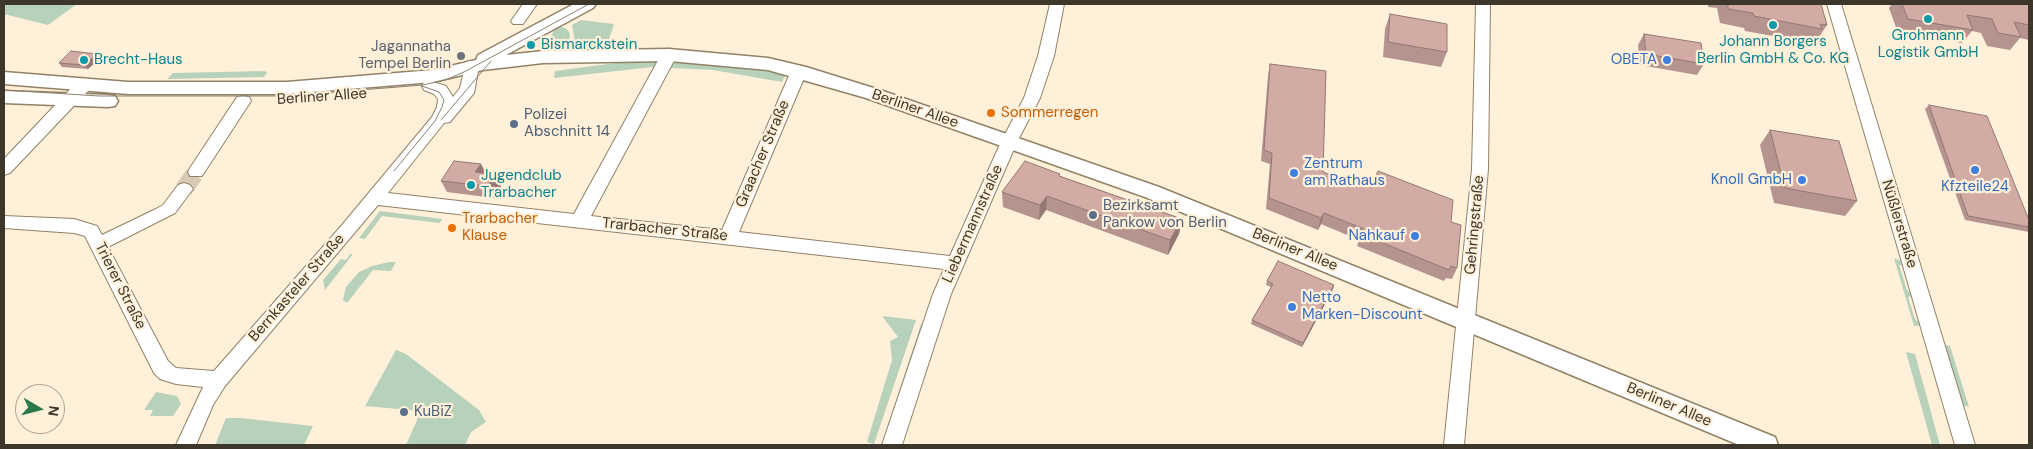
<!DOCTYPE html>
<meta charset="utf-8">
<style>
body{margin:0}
#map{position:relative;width:2033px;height:449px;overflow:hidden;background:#fff0d9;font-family:"DM Sans",sans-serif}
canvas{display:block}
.frame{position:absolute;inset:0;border:5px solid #3d362a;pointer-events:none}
.north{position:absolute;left:15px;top:384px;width:50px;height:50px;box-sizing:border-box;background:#fff0d9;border:1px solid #b1a693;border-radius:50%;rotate:98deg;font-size:14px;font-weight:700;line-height:20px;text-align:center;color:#3d362a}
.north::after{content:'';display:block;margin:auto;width:18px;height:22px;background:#29794a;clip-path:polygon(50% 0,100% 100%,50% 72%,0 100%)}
</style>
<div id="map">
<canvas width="2033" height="449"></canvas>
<div class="frame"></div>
<div class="north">N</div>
</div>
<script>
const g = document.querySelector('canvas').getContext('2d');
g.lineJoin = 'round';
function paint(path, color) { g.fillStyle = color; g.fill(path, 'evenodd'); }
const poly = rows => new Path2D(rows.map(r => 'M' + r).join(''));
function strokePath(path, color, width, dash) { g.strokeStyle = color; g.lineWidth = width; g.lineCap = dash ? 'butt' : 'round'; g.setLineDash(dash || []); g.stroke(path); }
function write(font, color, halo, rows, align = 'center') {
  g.font = font + ' "DM Sans",sans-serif'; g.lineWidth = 4.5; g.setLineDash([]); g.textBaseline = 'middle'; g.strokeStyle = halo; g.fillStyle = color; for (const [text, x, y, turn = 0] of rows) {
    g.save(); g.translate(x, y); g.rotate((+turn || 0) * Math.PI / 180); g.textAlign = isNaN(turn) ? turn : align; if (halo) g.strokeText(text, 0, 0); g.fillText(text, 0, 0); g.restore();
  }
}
paint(poly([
 [4,4,77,4,48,25,4,14],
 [581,20,614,24,609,39,575,41,572,25],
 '552 36a9 9 0 1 1 18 0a9 9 0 1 1-18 0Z',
 [631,61,739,65,786,73,782,82,713,70,653,67,554,78,555,71],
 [265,71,267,73,264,77,167,79,173,73],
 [380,211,442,219,440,223,382,216,365,239,359,238],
 [350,254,353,254,325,290,323,280,341,259,346,260],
 [1894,258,1903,262,1904,265,1899,265,1907,290,1913,296,1908,297,1915,319,1922,325,1914,326],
 [389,262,396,262,391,271,373,270,347,303,343,300,346,287,359,272,372,266],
 [882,316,916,320,874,444,867,442,892,360,890,341,898,337],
 [921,324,923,324,885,443,882,443],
 [1941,344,1950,346,1969,407,1963,405,1957,393],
 [396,350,406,354,479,410,486,422,471,432,465,445,406,445,421,411,365,406],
 [1906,352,1915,354,1940,445,1932,445],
 [156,392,177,396,181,404,173,416,150,416,153,410,144,410],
 [226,418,240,418,313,426,304,445,215,445]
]), '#b7d1bb');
strokePath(poly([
 [184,189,196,172]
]), '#d8cbb6', 18, [18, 9]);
const minor = poly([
 [523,4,537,4,523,24,513,24,511,21,523,4],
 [1050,4,1064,4,1054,56,1040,98,1017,142,951,294,902,445,882,445,933,294,944,269,378,205,225,386,213,405,196,445,176,445,203,387,176,384,160,379,154,373,85,236,74,233,4,228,4,216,74,219,97,226,102,235,156,209,163,205,178,185,184,183,190,185,193,189,175,213,108,247,168,361,176,368,214,371,342,225,432,117,437,107,438,99,434,94,424,90,422,86,424,82,430,81,446,86,453,97,460,88,466,62,471,61,479,66,474,93,450,122,444,123,388,193,574,214,661,55,669,50,677,55,591,216,722,230,791,71,799,66,807,71,739,232,950,256,1001,142,1024,98,1038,56,1050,4],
 [1476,4,1490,4,1488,169,1464,445,1444,445,1472,169,1476,4],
 [1827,4,1841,4,1975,445,1955,445,1827,4],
 [83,81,89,82,91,86,89,90,10,173,4,175,4,159,77,82,83,81],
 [243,96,249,97,251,101,202,176,190,176,188,172,190,168,237,97,243,96]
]);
const major = poly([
 [574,4,596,4,593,8,506,55,543,51,669,49,768,58,806,67,880,90,1159,187,1775,437,1778,445,1739,445,1145,197,866,98,768,70,669,61,543,63,483,70,433,82,287,94,128,94,4,84,4,72,128,82,287,82,433,70,476,60,478,55,574,4],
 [4,91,108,95,115,96,118,101,115,106,108,107,4,103,4,91]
]);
strokePath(minor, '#918166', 2);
strokePath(major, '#918166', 3);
paint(minor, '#fff');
paint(major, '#fff');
strokePath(poly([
 [4,90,99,96,284,96,423,85,445,80,464,72,589,4],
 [441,120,491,61],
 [394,171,435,121,442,107,444,100,439,92,422,86]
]), '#8c8171', 1);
paint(poly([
 [1708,4,1821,4,1827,25,1817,40,1814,40,1812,43,1745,31,1744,28,1720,23,1717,8,1708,7],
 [1892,4,2029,4,2029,40,2020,38,2010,50,1987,46,1981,33,1972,31,1962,43,1898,33,1889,8],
 [1390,14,1447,52,1441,67,1383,57,1385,29],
 [1644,34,1704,64,1697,75,1640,65,1638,45],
 [100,58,88,69,62,67,59,63],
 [1270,64,1323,172,1451,222,1457,268,1452,279,1446,278,1444,281,1357,246,1359,240,1321,224,1318,230,1266,209,1270,164,1261,161,1268,76],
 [1929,105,2029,220,2029,232,1965,220,1925,109],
 [1770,130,1857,201,1845,216,1774,203,1760,145],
 [486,174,501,186,494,198,447,192,441,181],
 [1060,176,1182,219,1179,234,1168,255,1046,210,1039,220,1003,207,1002,192],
 [1267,281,1334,285,1333,289,1302,347,1251,324,1252,320,1271,287,1266,285]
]), '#b5938e');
paint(poly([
 [97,54,100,58,88,69,84,65],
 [481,164,487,175,475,172],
 [495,175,501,186,494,198,488,186],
 [1047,196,1046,210,1039,220,1040,205],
 [1324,213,1321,224,1318,230,1321,218],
 [1182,219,1179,234,1168,255,1170,240],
 [1334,285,1333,289,1302,347,1303,343]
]), '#947874');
const building = poly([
 [1728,4,1821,4,1827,25,1820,24,1822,29,1754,16,1753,13,1728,9,1728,4],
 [1902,4,2029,4,2029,25,2014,22,2021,37,1998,33,1992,19,1967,15,1973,30,1908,19,1902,4],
 [1390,14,1447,24,1447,52,1388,42,1390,14],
 [1644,34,1701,43,1704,64,1646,54,1644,34],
 [71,51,97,54,84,65,59,63,71,51],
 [1270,64,1326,71,1323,172,1343,180,1373,181,1378,171,1453,200,1451,222,1461,225,1457,268,1451,266,1449,270,1361,234,1364,229,1324,213,1321,218,1269,198,1272,153,1264,150,1270,64],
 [1929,105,1987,116,2029,220,2029,227,1968,216,1929,105],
 [1770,130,1839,141,1857,201,1785,188,1770,130],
 [454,161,481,164,475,172,495,175,488,186,441,181,454,161],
 [1025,161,1060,174,1059,176,1182,219,1170,240,1047,196,1040,205,1002,192,1025,161],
 [1278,261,1334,285,1303,343,1252,320,1273,284,1267,281,1278,261]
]);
paint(building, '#d3aba5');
strokePath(building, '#947874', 1);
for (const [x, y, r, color] of [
 [1928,19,5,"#0f9aa8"],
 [1773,25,5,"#0f9aa8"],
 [531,45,5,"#0f9aa8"],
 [461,56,5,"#6b7280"],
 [84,60,5,"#0f9aa8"],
 [1667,60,5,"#3f7fe0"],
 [991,113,5,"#e8710a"],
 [514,124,5,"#5c6f8a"],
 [1975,170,5,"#3f7fe0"],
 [1294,173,5,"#3f7fe0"],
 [1802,180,5,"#3f7fe0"],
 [471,185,5,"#0f9aa8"],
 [1093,215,5,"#5c6f8a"],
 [452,228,5,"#e8710a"],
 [1415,236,5,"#3f7fe0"],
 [1292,307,5,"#3f7fe0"],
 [404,412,5,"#5c6f8a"]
]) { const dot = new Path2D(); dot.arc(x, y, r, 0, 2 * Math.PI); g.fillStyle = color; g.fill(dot); strokePath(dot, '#fff0d9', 2); }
write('15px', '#0d838f', '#fff0d9', [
 ["Grohmann",1928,36,"center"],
 ["Logistik GmbH",1928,53,"center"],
 ["Johann Borgers",1773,42,"center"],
 ["Berlin GmbH & Co. KG",1773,59,"center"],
 ["Bismarckstein",541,45],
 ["Brecht-Haus",94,60],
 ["Jugendclub",481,176],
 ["Trarbacher",481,193]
], 'left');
write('15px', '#5b616d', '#fff0d9', [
 ["Jagannatha",451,47],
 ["Tempel Berlin",451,64]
], 'right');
write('15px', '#366cbe', '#fff0d9', [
 ["OBETA",1657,60],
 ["Zentrum",1304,164,"left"],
 ["am Rathaus",1304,181,"left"],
 ["Knoll GmbH",1792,180],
 ["Kfzteile24",1975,187,"center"],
 ["Nahkauf",1405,236],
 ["Netto",1302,298,"left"],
 ["Marken-Discount",1302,315,"left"]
], 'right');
write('15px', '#3d362a', '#fff0d9', [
 ["Berliner Allee",322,97,-4],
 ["Berliner Allee",915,109,19],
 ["Graacher Straße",763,154,-67],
 ["Liebermannstraße",973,224,-66],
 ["Nüßlerstraße",1899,224,73],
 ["Gehringstraße",1475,225,-85],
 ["Trarbacher Straße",665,230,6],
 ["Berliner Allee",1295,250,22],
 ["Trierer Straße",120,286,63],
 ["Bernkasteler Straße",297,288,-49],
 ["Berliner Allee",1669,405,23]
]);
write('15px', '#c56008', '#fff0d9', [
 ["Sommerregen",1001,113],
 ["Trarbacher",462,219],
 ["Klause",462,236]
], 'left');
write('15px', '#4e5e75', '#fff0d9', [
 ["Polizei",524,115],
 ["Abschnitt 14",524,132],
 ["Bezirksamt",1103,206],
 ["Pankow von Berlin",1103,223],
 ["KuBiZ",414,412]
], 'left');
</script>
